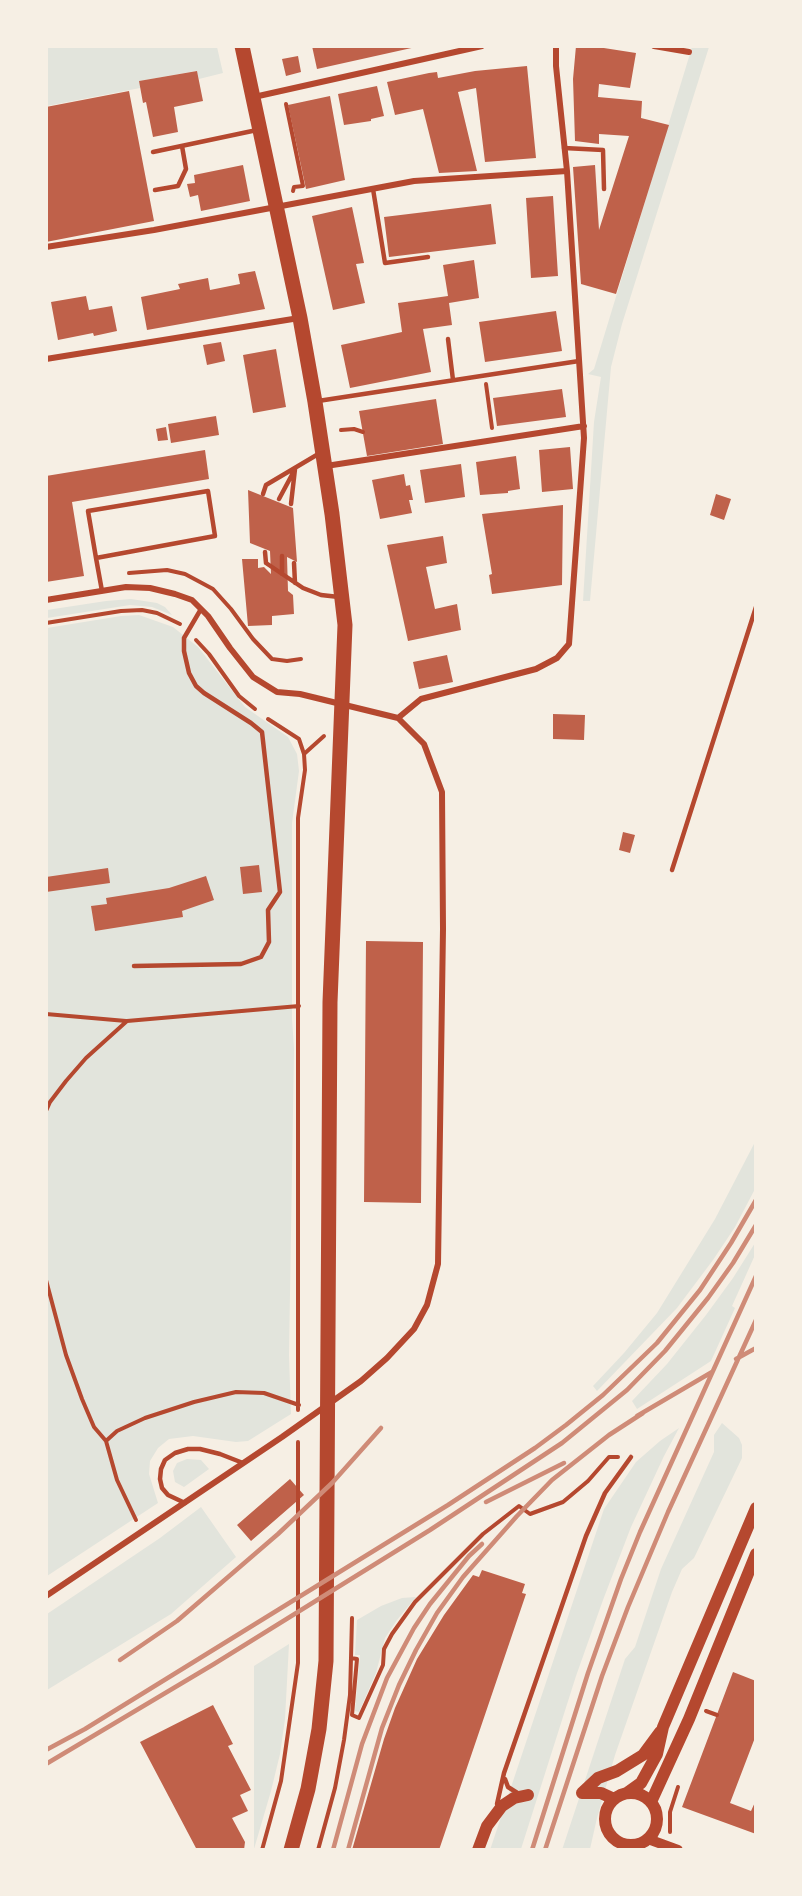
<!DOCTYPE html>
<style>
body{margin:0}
#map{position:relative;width:802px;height:1896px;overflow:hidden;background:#f6efe4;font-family:"Fira Sans Condensed",sans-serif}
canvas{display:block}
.frame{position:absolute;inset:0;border:48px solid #f6efe4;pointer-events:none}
</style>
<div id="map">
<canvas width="802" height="1896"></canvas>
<div class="frame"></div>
</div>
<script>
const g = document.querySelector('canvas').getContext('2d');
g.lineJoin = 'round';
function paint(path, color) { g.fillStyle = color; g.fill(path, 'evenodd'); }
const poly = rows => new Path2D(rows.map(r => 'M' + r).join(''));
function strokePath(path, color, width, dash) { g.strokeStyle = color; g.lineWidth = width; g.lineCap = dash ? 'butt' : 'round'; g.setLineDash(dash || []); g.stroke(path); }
paint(poly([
 [47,47,217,47,223,73,199,79,196,71,140,81,140,88,47,106],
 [692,47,709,47,622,324,611,367,590,601,583,601,594,422,601,377,588,374,594,369],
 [131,599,157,603,165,607,172,615,152,607,130,605,47,618,47,610,106,601],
 [139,615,173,627,198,647,245,707,288,737,297,754,299,771,292,823,292,1019,294,1049,289,1355,291,1414,248,1441,236,1442,193,1436,169,1439,158,1448,150,1461,149,1474,158,1503,47,1576,47,628,121,616],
 [755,1142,755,1189,735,1227,713,1260,677,1308,597,1391,593,1386,624,1353,657,1313,715,1219],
 [755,1243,755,1255,732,1306,735,1308,711,1361,637,1409,632,1401,667,1364,706,1315,733,1278],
 [722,1423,739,1438,742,1445,742,1458,694,1558,682,1569,672,1592,615,1755,597,1818,590,1849,562,1850,625,1659,635,1647,661,1569,714,1452,714,1435],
 [679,1428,664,1456,631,1527,603,1600,576,1676,521,1849,490,1850,604,1509,636,1462,660,1441],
 [187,1459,201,1460,209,1469,184,1487,175,1482,173,1471,177,1463],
 [201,1507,236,1557,171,1614,47,1690,47,1614,160,1538],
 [416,1597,397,1620,385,1638,376,1673,359,1712,355,1711,360,1655,355,1655,357,1620,381,1606,402,1598],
 [289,1644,285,1719,280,1754,271,1791,254,1849,254,1666]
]), '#e2e4dc');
paint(poly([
 [312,46,416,46,416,47,317,69],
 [576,46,591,46,636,53,630,88,599,84,598,97,642,101,641,118,669,125,616,294,581,284,573,167,595,165,599,230,629,136,599,134,599,144,575,141,573,79],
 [298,56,301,72,286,76,282,59],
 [527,66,536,158,485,162,476,88,458,92,477,171,439,173,423,109,395,115,387,82,429,73,437,72,438,78,475,71],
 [197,71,203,101,174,107,178,132,153,137,146,102,143,103,139,81],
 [377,86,384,116,371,119,371,121,344,125,338,94],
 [129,91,154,221,46,242,46,107],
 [330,96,345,180,306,189,288,105],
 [243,165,250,201,201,211,198,195,190,197,187,184,195,183,194,175],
 [553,196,558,276,531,278,526,198],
 [491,204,496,244,389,257,384,217],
 [352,207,364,263,356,264,365,303,333,310,312,216],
 [474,260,479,298,449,303,452,325,423,329,431,372,350,388,341,345,402,332,398,303,448,296,443,265],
 [255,271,265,309,147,330,141,297,180,289,178,284,208,278,210,290,240,284,238,274],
 [86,296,89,310,112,306,117,331,94,336,93,333,58,340,51,302],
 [556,311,562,351,485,362,479,322],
 [221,342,225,361,207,365,203,345],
 [276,349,286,407,253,413,243,355],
 [562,389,566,417,497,426,493,398],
 [436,399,443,444,367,456,359,411],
 [216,416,219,435,171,443,168,424],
 [166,427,168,440,158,441,156,429],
 [570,447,573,489,542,492,539,450],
 [205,450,209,479,72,502,84,576,46,582,46,476],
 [516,456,520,489,508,491,508,493,480,495,476,462],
 [461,464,465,497,425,503,420,470],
 [404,474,406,486,410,485,413,500,409,500,412,513,380,519,372,480],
 [248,490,293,508,297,562,287,557,288,591,293,595,294,614,272,616,272,625,248,626,242,559,258,559,258,568,264,567,271,574,270,551,250,543],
 [716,494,731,499,724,520,710,515],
 [563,505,562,585,492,594,489,575,492,574,482,514],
 [443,536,447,563,426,567,435,609,457,604,461,630,408,641,387,545],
 [447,655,453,682,419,689,413,662],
 [553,714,585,715,584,740,553,739],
 [623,832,635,835,630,853,619,850],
 [259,865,262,892,243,894,240,867],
 [108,868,110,883,46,892,46,877],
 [206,876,214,900,182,911,183,917,95,931,91,906,107,904,106,898,169,888],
 [366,941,423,942,421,1203,364,1202],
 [290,1479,304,1495,251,1541,237,1525],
 [482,1570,525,1584,522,1593,526,1594,439,1850,352,1850,384,1739,395,1708,417,1659,444,1615,473,1575,479,1577],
 [733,1672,756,1681,756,1735,730,1803,751,1811,756,1800,756,1834,682,1807],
 [213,1705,233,1744,228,1746,251,1790,240,1795,248,1811,232,1818,245,1842,244,1850,197,1850,140,1742]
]), '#bf614a');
strokePath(poly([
 [286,104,303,186,294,187,293,191],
 [486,384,492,428],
 [341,430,354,429,363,432],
 [129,573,167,570,185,574,200,582,213,589,231,609,253,639,272,659,287,661,301,659],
 [46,623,121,611,142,610,157,613,180,624],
 [196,640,209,654,239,696,255,709],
 [268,719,299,739,304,754,305,770,298,818,298,1410],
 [304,754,324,736],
 [46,1014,126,1021],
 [46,1111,50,1102,66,1081,86,1058,127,1021,299,1006],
 [46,1280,66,1355,82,1399,94,1427,106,1441,117,1480,136,1520],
 [106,1441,117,1431,145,1418,194,1402,236,1392,264,1393,299,1405],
 [352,1618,351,1658,357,1659,352,1715,359,1718,383,1665,384,1649,392,1634,415,1602,483,1534,519,1506,530,1514,563,1502,588,1481,609,1457,618,1457],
 [706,1711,717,1715],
 [670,1832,670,1812,678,1787],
 [262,1850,281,1781,298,1663,298,1442],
 [318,1850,335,1788,344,1740,350,1695,351,1658]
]), '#b5482f', 4);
strokePath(poly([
 [564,148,603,150,604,189],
 [153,152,257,130],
 [373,189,385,263,428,257],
 [155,190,178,186,186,169,182,146],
 [448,339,453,380],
 [318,401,579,361],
 [263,494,266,485,320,453],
 [279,499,294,471],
 [291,504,295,469],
 [265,552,266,563,303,588,321,595,339,597],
 [282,556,282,574],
 [96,558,215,536,208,491,88,511,96,558,102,591],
 [294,563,295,583],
 [672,870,756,607],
 [134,966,241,964,261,957,269,942,268,910,280,892,262,732,251,723,204,693,196,686,189,673,184,651,184,638,201,609],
 [185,1503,168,1495,162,1488,160,1479,161,1469,165,1460,175,1453,188,1449,200,1449,220,1454,243,1463],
 [505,1779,508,1787,519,1794],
 [497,1804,504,1773,586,1536,605,1493,631,1457]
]), '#b5482f', 4.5);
strokePath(poly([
 [654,46,689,52],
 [254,97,482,46],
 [46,247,154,230,414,181,567,171],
 [46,359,299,318],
 [326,466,584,426],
 [46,600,126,587,150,588,175,594,192,600,208,616,230,648,253,677,277,692,300,694,398,718,424,744,442,792,443,929,438,1264,427,1305,414,1329,387,1358,361,1381,282,1437,46,1596],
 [398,718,421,699,536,669,557,658,569,644,584,438,567,171,556,66,556,46]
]), '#b5482f', 6);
strokePath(poly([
 [648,1839,678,1850]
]), '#b5482f', 10);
strokePath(poly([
 [582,1793,598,1778,617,1771,643,1755,660,1732],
 [582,1793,601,1793,614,1799],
 [627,1793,641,1783,657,1754,663,1727,756,1508],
 '605 1819a26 26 0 1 1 52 0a26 26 0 1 1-52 0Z',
 [651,1802,689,1719,756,1554],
 [478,1850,487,1826,502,1806,514,1798,528,1795]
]), '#b5482f', 12);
strokePath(poly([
 [242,46,300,318,315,402,332,514,345,625,330,1002,326,1661,319,1729,308,1789,291,1850]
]), '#b5482f', 15);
strokePath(poly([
 [736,1359,756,1348],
 [637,1416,712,1372],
 [486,1502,564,1463],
 [120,1660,177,1621,278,1534,332,1483,381,1428],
 [46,1750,85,1729,448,1505,535,1448,566,1425,603,1395,657,1343,700,1290,731,1243,756,1200],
 [46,1764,214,1664,430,1530,562,1443,627,1390,665,1351,708,1298,733,1263,756,1225],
 [333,1850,362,1744,387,1678,414,1628,430,1604,469,1556,482,1544],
 [348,1850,382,1728,399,1685,416,1650,437,1613,463,1577,517,1516,552,1480,609,1435,643,1413],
 [532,1850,588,1673,621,1579,640,1532,756,1276],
 [545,1850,602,1676,628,1607,668,1512,756,1320]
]), '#cf8b77', 4.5);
</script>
